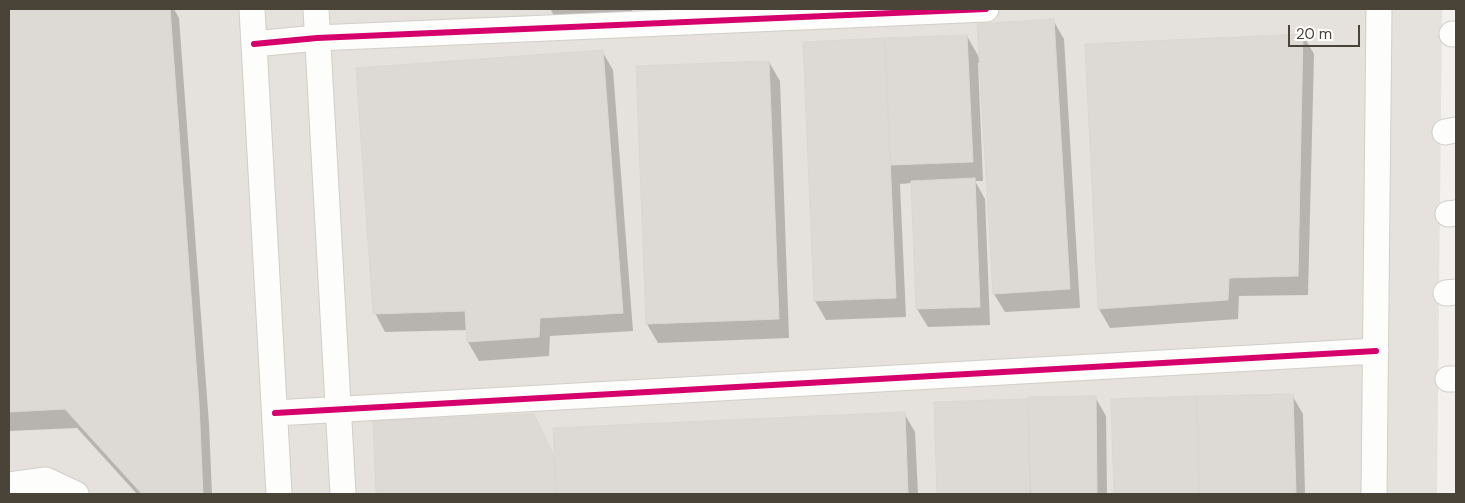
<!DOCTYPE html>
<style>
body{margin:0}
#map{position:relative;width:1465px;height:503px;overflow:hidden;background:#f3f1ed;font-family:"DM Sans",sans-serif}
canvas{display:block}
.frame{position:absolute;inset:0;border:10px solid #494338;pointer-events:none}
.scale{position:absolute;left:1288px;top:25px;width:72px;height:22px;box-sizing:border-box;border:2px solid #494338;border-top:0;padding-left:6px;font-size:15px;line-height:18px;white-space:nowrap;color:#494338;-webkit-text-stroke:4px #fff;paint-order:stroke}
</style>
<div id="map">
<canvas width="1465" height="503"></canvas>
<div class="frame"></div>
<div class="scale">20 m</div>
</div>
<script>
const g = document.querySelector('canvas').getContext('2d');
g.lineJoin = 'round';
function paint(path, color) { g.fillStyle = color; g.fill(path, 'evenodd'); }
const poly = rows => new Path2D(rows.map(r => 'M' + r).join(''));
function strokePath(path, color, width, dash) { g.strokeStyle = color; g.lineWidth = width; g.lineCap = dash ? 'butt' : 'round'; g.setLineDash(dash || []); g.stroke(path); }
paint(poly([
 [9,9,1442,9,1437,494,9,494]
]), '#e5e1dd');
paint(poly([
 [9,9,174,9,179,18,209,424,212,494,137,494,77,428,9,431],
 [550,9,632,9,632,21,559,23],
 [1053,20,1064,39,1080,308,1005,312,994,294,980,63,978,63,983,181,975,181,985,199,990,325,928,327,917,309,912,183,900,184,906,317,826,320,815,301,805,43,967,36,980,59],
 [1303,35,1314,54,1308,295,1239,296,1238,319,1110,328,1099,309],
 [602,51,613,70,633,331,550,336,549,356,479,361,468,342,468,330,385,332,375,313],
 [769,62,780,81,789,338,658,343,647,324],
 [1292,395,1303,414,1305,494,1115,494,1113,400],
 [1095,397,1106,416,1107,494,938,494,935,403],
 [904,413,915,432,918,494,377,494,374,422,533,416,555,458]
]), '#0003');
const building = poly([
 [9,9,170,9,199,404,203,494,142,494,65,409,9,412,9,9],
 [1054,19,1070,289,993,294,977,24,1054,19],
 [1303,34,1298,276,1229,278,1228,300,1098,309,1085,44,1303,34],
 [967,35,973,162,890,165,885,38,967,35],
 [885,38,896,298,814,301,803,42,885,38],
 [603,50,623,313,540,318,539,337,467,342,465,311,373,314,356,68,603,50],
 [769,61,779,319,646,324,636,66,769,61],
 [975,178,980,307,916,309,911,181,975,178],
 [1293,394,1296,494,1199,494,1197,396,1293,394],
 [1096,396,1097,494,1030,494,1028,397,1096,396],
 [1197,396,1199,494,1114,494,1111,399,1197,396],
 [1028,399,1031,494,937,494,934,402,1028,399],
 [905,412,908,494,556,494,553,428,905,412],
 [534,414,554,456,556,494,376,494,373,421,534,414]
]);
paint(building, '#dddad5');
strokePath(building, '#dbd8d3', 1);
const street = poly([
 [252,9,279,494],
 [316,9,343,494],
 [1452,34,1456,34],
 [254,44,317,38,986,9],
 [1445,132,1456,130],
 [1448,214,1456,213],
 [1446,293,1456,292],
 [1448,379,1456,379],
 [275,413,1376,351],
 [9,485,46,480,76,494],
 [1374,494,1379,9]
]);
strokePath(street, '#d1cfcb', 27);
strokePath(street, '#fdfdfc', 25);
strokePath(poly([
 [254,44,317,38,986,9],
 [275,413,1376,351]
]), '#d6006c', 6);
</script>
